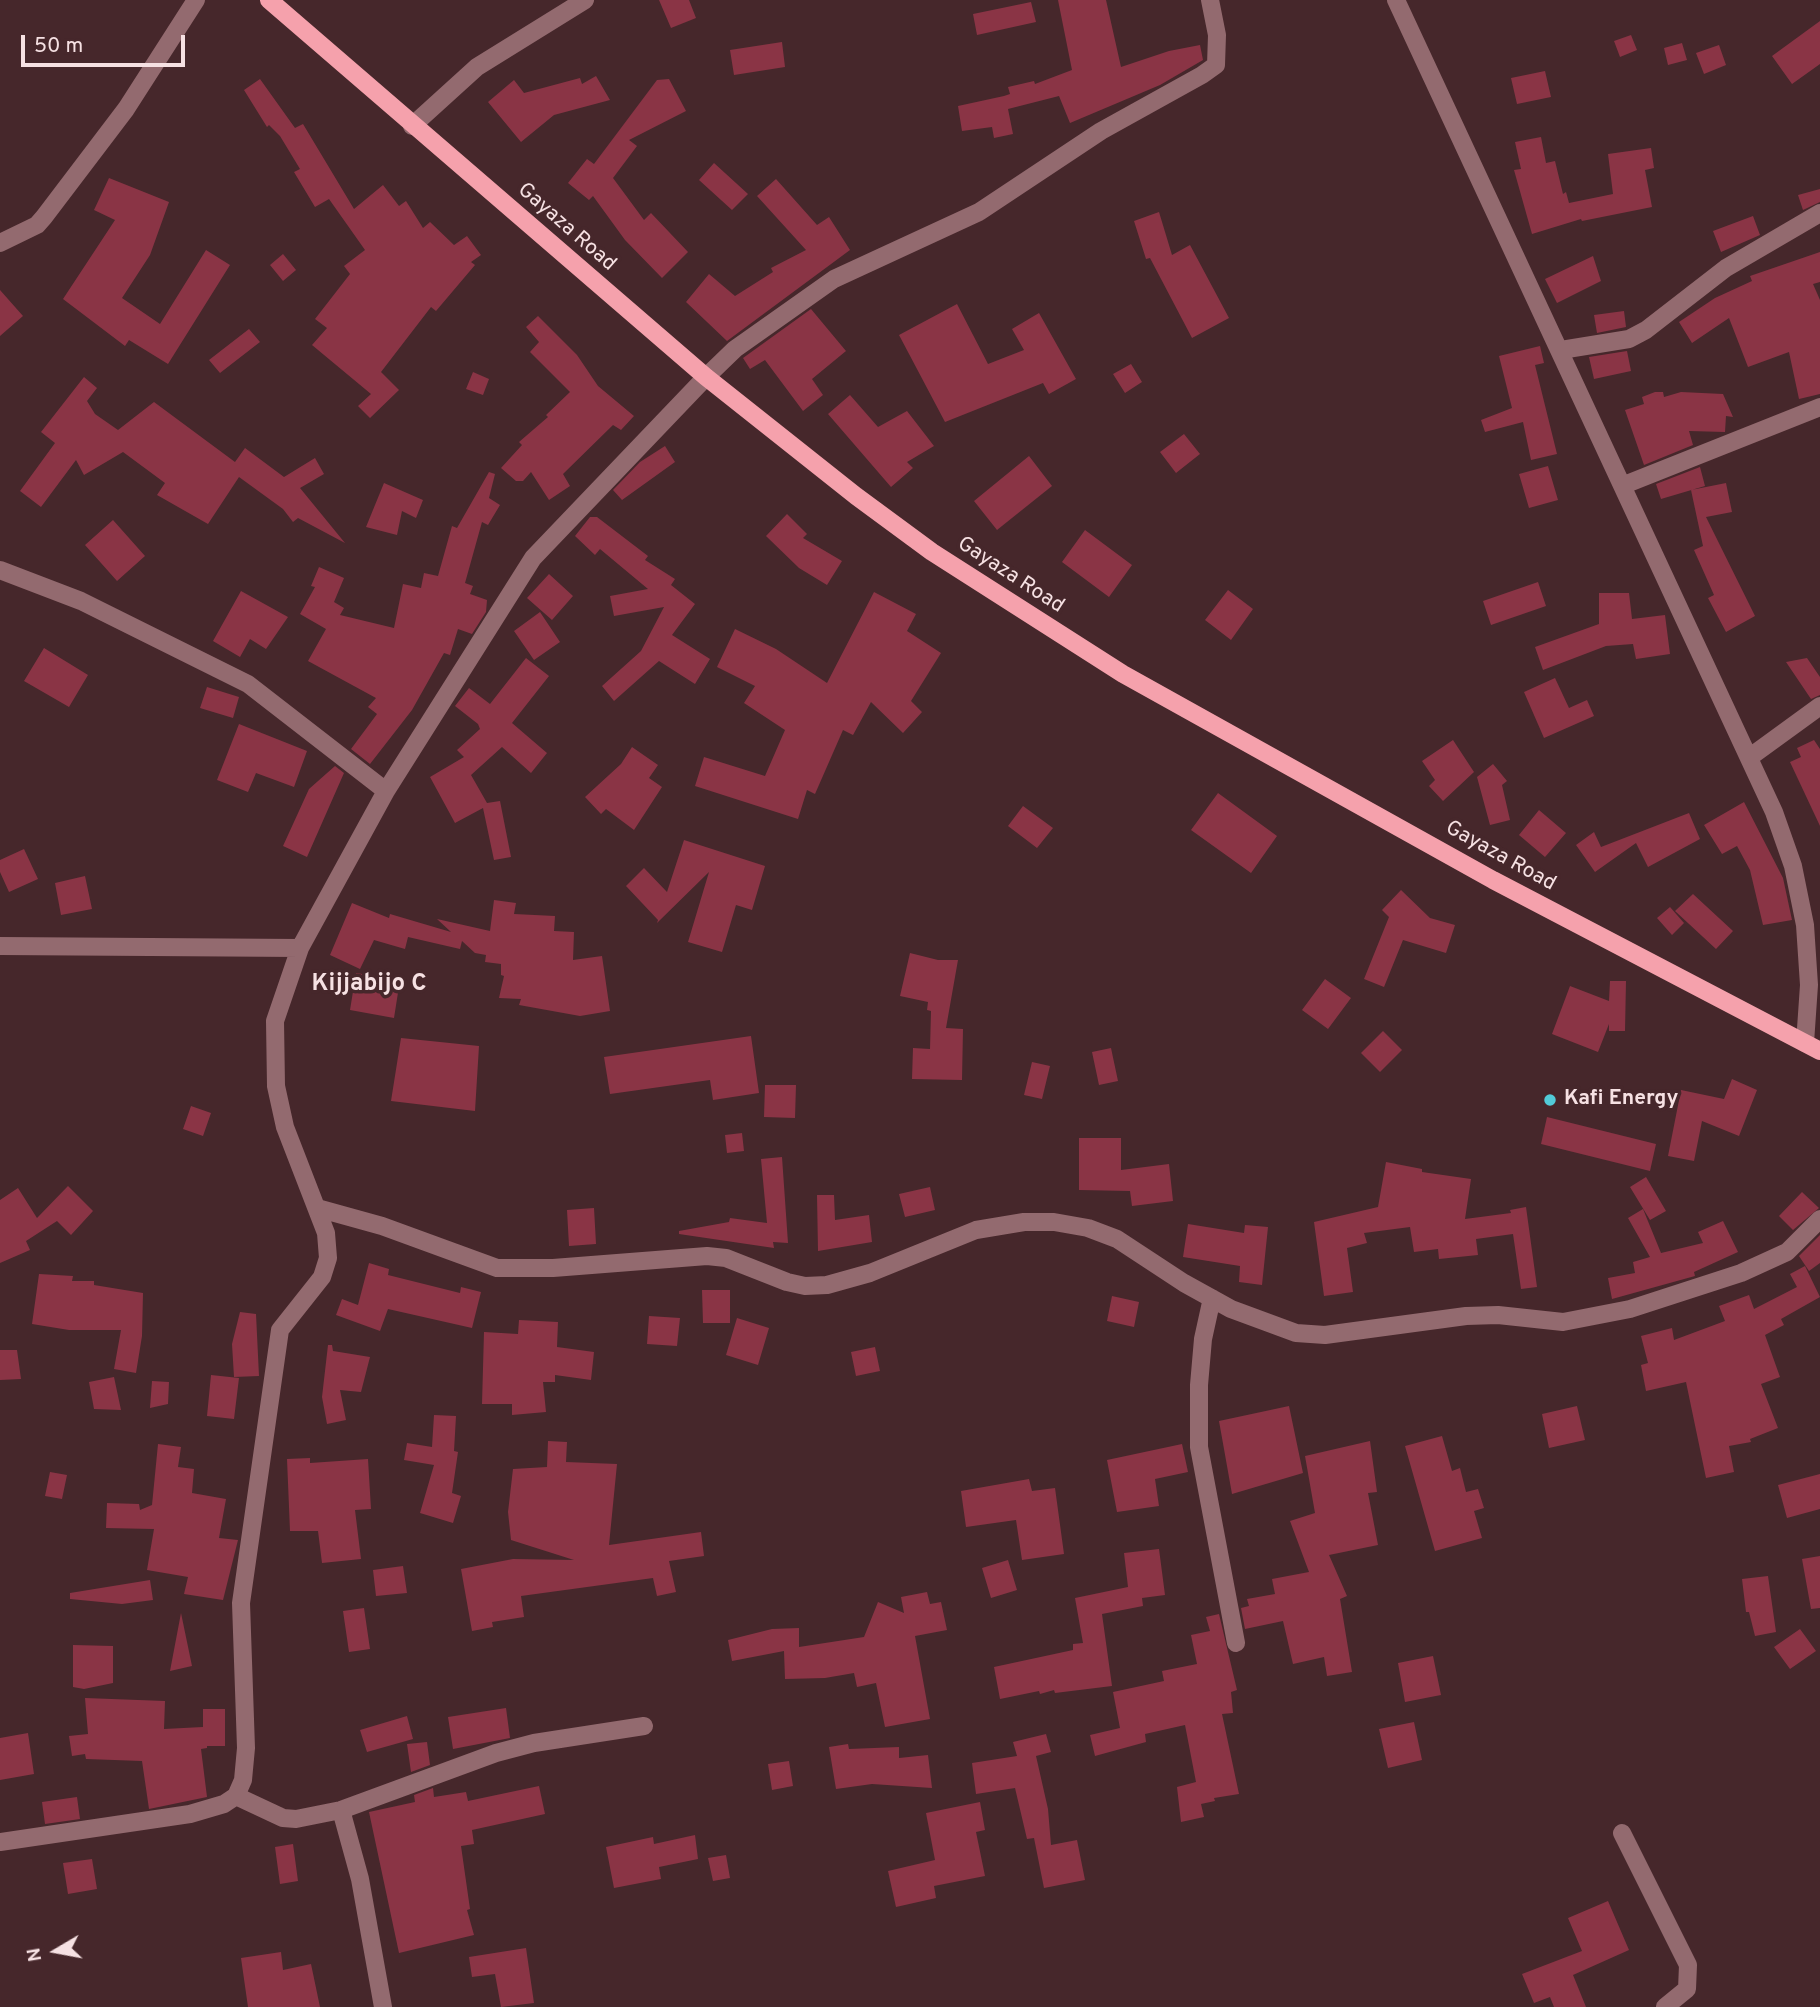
<!DOCTYPE html>
<style>
body{margin:0}
#map{position:relative;width:1820px;height:2007px;overflow:hidden;background:#46272b;font-family:Overpass,sans-serif}
canvas{display:block}
.north{position:absolute;left:21px;top:1916px;width:70px;height:70px;-webkit-text-stroke:5px #46272b;paint-order:stroke;rotate:260deg;font-size:19px;font-weight:700;line-height:28px;text-align:center;color:#f6e1e3}
.north::after{content:'';display:block;margin:auto;width:24px;height:32px;background:#f6e1e3;clip-path:polygon(50% 0,100% 100%,50% 72%,0 100%)}
.scale{position:absolute;left:21px;top:35px;width:164px;height:32px;box-sizing:border-box;border:4px solid #f6e1e3;border-top:0;padding-left:9px;font-size:21px;line-height:24px;white-space:nowrap;color:#f6e1e3;-webkit-text-stroke:5px #46272b;paint-order:stroke}
</style>
<div id="map">
<canvas width="1820" height="2007"></canvas>
<div class="north">N</div>
<div class="scale">50 m</div>
</div>
<script>
const g = document.querySelector('canvas').getContext('2d');
g.lineJoin = 'round';
function paint(path, color) { g.fillStyle = color; g.fill(path, 'evenodd'); }
const poly = rows => new Path2D(rows.map(r => 'M' + r).join(''));
function strokePath(path, color, width, dash) { g.strokeStyle = color; g.lineWidth = width; g.lineCap = dash ? 'butt' : 'round'; g.setLineDash(dash || []); g.stroke(path); }
function write(font, color, halo, rows, align = 'center') {
  g.font = font + ' Overpass,sans-serif'; g.lineWidth = 7; g.setLineDash([]); g.textBaseline = 'middle'; g.strokeStyle = halo; g.fillStyle = color; for (const [text, x, y, turn = 0] of rows) {
    g.save(); g.translate(x, y); g.rotate((+turn || 0) * Math.PI / 180); g.textAlign = isNaN(turn) ? turn : align; if (halo) g.strokeText(text, 0, 0); g.fillText(text, 0, 0); g.restore();
  }
}
paint(poly([
 [659,0,689,0,696,18,671,28],
 [1058,0,1106,0,1121,67,1169,51,1200,45,1203,60,1160,85,1070,123,1059,96,1008,109,1013,134,994,138,992,127,962,131,958,106,1004,96,1010,94,1008,87,1034,81,1035,84,1072,70],
 [1031,2,1036,22,977,35,973,14],
 [1820,21,1820,64,1792,84,1772,56],
 [1631,35,1637,50,1620,57,1614,41],
 [782,42,785,67,734,75,730,50],
 [1682,43,1687,60,1668,65,1664,48],
 [1719,45,1726,65,1704,74,1696,53],
 [1545,71,1551,97,1517,104,1511,78],
 [596,76,610,100,554,115,521,142,488,102,514,80,524,93,580,78,582,84],
 [260,79,295,128,303,124,354,209,383,185,399,206,406,201,423,228,430,222,454,245,467,236,481,255,471,262,475,265,436,311,431,307,381,372,399,390,370,418,358,406,371,394,312,345,327,328,315,319,350,274,344,266,365,250,329,199,315,207,294,172,300,169,280,136,269,125,267,127,244,90],
 [669,79,686,111,629,140,637,146,613,178,644,220,651,213,688,252,662,278,625,240,593,196,589,200,568,183,587,159,594,164,657,80],
 [1541,137,1546,163,1555,161,1563,194,1566,192,1569,203,1613,194,1608,154,1651,148,1654,168,1645,170,1652,207,1582,221,1581,219,1532,234,1514,170,1521,169,1515,142],
 [714,163,748,194,732,210,699,180],
 [109,178,169,202,150,255,122,298,160,324,206,250,230,265,168,364,129,340,125,346,63,299,115,220,94,210],
 [776,179,817,225,829,217,850,250,727,341,686,302,709,274,735,296,773,272,771,268,806,250,757,196],
 [1820,189,1820,202,1803,210,1798,195],
 [1159,212,1172,255,1190,245,1229,318,1192,338,1150,258,1146,259,1134,221],
 [1753,216,1760,235,1721,252,1713,231],
 [1820,252,1820,282,1813,284,1820,300,1820,394,1799,399,1789,352,1748,367,1729,318,1692,343,1679,322,1715,298,1752,281,1750,276],
 [283,254,296,270,283,281,270,265],
 [1593,256,1601,281,1557,303,1545,279],
 [0,290,23,316,0,336],
 [957,304,988,364,1024,350,1012,329,1039,313,1076,379,1049,394,1043,383,945,422,899,335],
 [811,309,846,351,812,379,823,395,803,411,765,360,750,369,743,358],
 [1624,311,1626,327,1597,333,1594,315],
 [538,316,577,355,598,386,634,416,621,430,613,425,563,474,570,486,549,500,531,472,523,481,516,481,501,468,522,445,519,442,548,417,546,415,570,392,530,352,539,342,526,327],
 [249,329,260,342,220,373,209,360],
 [1540,346,1544,363,1535,365,1557,454,1531,460,1523,422,1485,432,1481,420,1512,408,1499,356],
 [1627,351,1631,371,1594,379,1589,357],
 [1131,364,1142,382,1125,393,1113,374],
 [473,372,489,379,483,395,466,389],
 [84,377,97,388,87,401,95,414,118,430,154,402,235,462,245,448,284,477,315,458,324,474,300,488,345,543,298,518,293,522,283,509,239,477,208,524,157,495,165,483,123,452,84,475,76,460,41,507,20,491,55,443,41,432],
 [1655,392,1663,392,1664,397,1681,392,1723,394,1733,417,1726,416,1725,432,1689,431,1693,445,1644,465,1625,410,1644,404,1642,397],
 [850,395,878,427,907,411,934,446,907,462,913,468,891,487,828,414],
 [1184,434,1200,454,1176,473,1160,452],
 [665,446,675,462,622,500,613,490,640,462],
 [1029,456,1052,486,997,530,974,501],
 [1548,466,1558,500,1529,508,1519,474],
 [1700,467,1705,486,1661,499,1656,484],
 [489,472,495,474,489,498,500,505,488,525,482,522,465,583,473,586,470,594,487,600,486,612,472,634,458,629,450,655,444,653,412,710,370,764,351,749,377,714,368,707,376,698,308,661,326,629,300,614,315,587,311,586,319,567,344,578,334,602,344,608,340,615,394,628,403,584,421,588,424,573,438,576,452,526,457,528],
 [384,483,423,500,416,518,402,511,397,535,366,527],
 [1726,483,1732,512,1706,517,1755,616,1726,632,1708,598,1714,595,1694,550,1703,546,1691,490],
 [787,514,807,534,803,538,842,561,827,585,799,568,766,536],
 [590,517,597,517,648,556,645,560,675,579,671,585,695,604,672,635,710,659,695,684,659,661,614,701,602,686,641,651,664,607,614,616,610,596,648,589,600,549,595,555,575,536],
 [113,520,145,556,117,581,85,545],
 [1085,530,1132,565,1109,597,1062,562],
 [549,574,573,596,552,620,527,598],
 [1538,582,1546,606,1491,625,1483,601],
 [1228,590,1253,609,1231,640,1205,620],
 [241,591,288,617,266,649,250,639,240,657,213,641],
 [874,592,916,614,907,631,941,653,911,701,922,712,903,733,871,702,853,735,843,730,815,794,807,790,798,819,695,786,704,757,765,776,785,730,744,703,755,686,717,667,735,629,776,649,827,683],
 [1599,593,1629,593,1632,619,1665,615,1670,654,1636,659,1633,644,1606,646,1543,670,1535,647,1599,624],
 [540,612,560,642,534,660,514,631],
 [44,648,88,675,69,707,24,681],
 [526,658,549,676,512,723,547,753,531,773,502,747,471,775,487,803,500,801,511,857,494,860,483,808,455,823,430,777,464,757,457,750,480,729,478,724,455,706,469,688,490,704],
 [1807,658,1820,677,1820,695,1811,699,1786,662],
 [1555,678,1569,708,1587,700,1594,716,1544,738,1524,692],
 [207,687,239,697,233,718,200,708],
 [239,724,307,751,294,787,256,773,248,792,217,780],
 [1453,740,1474,772,1443,801,1429,786,1435,780,1422,761],
 [1814,740,1820,749,1820,826,1790,762,1801,757,1797,748],
 [632,747,658,765,649,778,662,787,634,830,606,809,601,814,585,797,621,764],
 [1493,764,1507,781,1502,785,1510,820,1490,825,1477,777],
 [335,766,344,773,307,857,283,846,309,789],
 [1218,793,1277,836,1251,873,1191,830],
 [1744,802,1783,878,1792,920,1763,925,1750,870,1737,846,1722,854,1704,825],
 [1023,806,1053,828,1037,848,1008,826],
 [1539,810,1566,833,1545,857,1519,835],
 [1689,813,1700,839,1648,867,1636,843,1595,872,1576,845,1594,832,1601,847],
 [684,840,765,866,752,910,736,905,722,952,688,942,709,872,657,923,658,920,626,886,644,868,667,892],
 [24,849,38,879,9,892,0,872,0,860],
 [85,876,92,909,61,915,55,883],
 [1401,890,1430,918,1455,925,1446,953,1403,940,1384,987,1364,979,1389,917,1382,910],
 [1693,894,1733,931,1716,949,1675,911],
 [494,900,516,903,514,914,555,916,554,931,574,932,573,960,602,956,610,1011,580,1016,519,1005,521,999,499,998,504,976,501,975,501,964,485,962,486,955,475,953,462,941,460,949,408,937,405,949,374,940,360,969,330,955,352,903,389,918,390,914,451,932,437,919,490,931],
 [1670,907,1684,923,1672,935,1657,918],
 [910,953,938,960,958,960,946,1028,963,1029,962,1080,912,1079,913,1048,930,1049,931,1011,927,1010,928,1002,900,996],
 [356,973,400,980,394,1018,350,1010],
 [1325,979,1351,998,1328,1029,1302,1010],
 [1610,981,1626,981,1625,1031,1609,1031,1609,1024,1598,1052,1552,1034,1570,986,1609,1001],
 [1383,1031,1402,1050,1380,1072,1361,1053],
 [751,1036,759,1093,713,1100,710,1080,610,1094,604,1057],
 [401,1038,479,1046,475,1111,391,1101],
 [1111,1048,1118,1081,1099,1085,1092,1052],
 [1032,1062,1050,1066,1042,1099,1024,1095],
 [1732,1079,1757,1090,1739,1136,1702,1121,1694,1161,1668,1156,1681,1090,1724,1099],
 [765,1085,796,1085,795,1118,764,1117],
 [191,1106,211,1113,203,1136,183,1129],
 [1547,1117,1656,1144,1650,1171,1541,1144],
 [742,1133,744,1151,727,1153,725,1135],
 [1079,1138,1121,1138,1121,1170,1169,1164,1173,1201,1132,1206,1130,1191,1079,1190],
 [782,1157,788,1243,773,1242,774,1248,679,1234,679,1231,729,1222,730,1218,767,1223,761,1159],
 [1386,1162,1422,1169,1422,1172,1471,1179,1465,1219,1511,1213,1510,1210,1526,1207,1537,1287,1521,1289,1513,1234,1476,1239,1478,1255,1439,1259,1438,1249,1414,1252,1410,1227,1364,1233,1367,1243,1347,1248,1353,1292,1324,1296,1314,1222,1378,1207],
 [1646,1177,1666,1211,1650,1220,1630,1187],
 [68,1186,93,1211,71,1235,57,1221,26,1241,30,1250,0,1263,0,1200,18,1188,37,1218],
 [930,1187,935,1210,905,1217,899,1194],
 [1802,1192,1819,1208,1793,1230,1779,1216],
 [817,1195,834,1195,835,1220,869,1215,872,1242,818,1251],
 [594,1208,596,1244,569,1246,567,1210],
 [1643,1209,1661,1253,1703,1243,1698,1232,1723,1221,1738,1252,1694,1272,1695,1276,1612,1299,1608,1278,1635,1273,1633,1262,1650,1257,1628,1218],
 [1188,1224,1244,1233,1245,1225,1268,1227,1262,1285,1239,1282,1240,1266,1183,1257],
 [1820,1235,1820,1263,1809,1271,1799,1256],
 [369,1263,389,1269,388,1275,460,1293,461,1287,481,1292,472,1328,388,1309,380,1331,336,1315,342,1299,358,1305],
 [1805,1266,1820,1297,1781,1319,1784,1325,1765,1335,1780,1377,1761,1384,1778,1428,1750,1439,1751,1442,1729,1446,1734,1472,1706,1478,1686,1382,1646,1391,1641,1365,1648,1363,1641,1336,1672,1328,1674,1340,1725,1321,1719,1306,1749,1295,1754,1309,1797,1287,1790,1274],
 [39,1274,73,1276,72,1281,94,1281,94,1285,143,1293,142,1336,136,1373,114,1369,121,1330,69,1330,32,1324],
 [702,1290,730,1290,730,1323,703,1323],
 [1112,1296,1139,1302,1134,1327,1107,1321],
 [240,1312,256,1314,259,1376,234,1377,232,1344],
 [649,1316,680,1318,677,1346,647,1344],
 [737,1318,769,1328,758,1365,726,1355],
 [519,1320,558,1322,557,1347,594,1352,591,1380,555,1375,555,1382,543,1382,546,1412,512,1415,512,1404,482,1404,484,1332,518,1334],
 [328,1345,332,1345,333,1351,370,1357,361,1392,340,1390,346,1420,327,1424,322,1397],
 [875,1347,880,1371,856,1376,851,1352],
 [0,1350,17,1350,21,1379,0,1380],
 [211,1375,239,1378,234,1419,207,1416],
 [114,1377,121,1410,94,1409,89,1382],
 [152,1381,169,1382,168,1404,150,1408],
 [1289,1406,1303,1473,1232,1494,1219,1421],
 [1577,1406,1585,1440,1549,1448,1542,1414],
 [434,1415,456,1416,454,1451,458,1452,452,1493,461,1496,453,1523,420,1513,434,1465,404,1460,407,1443,432,1447],
 [1442,1436,1452,1471,1460,1468,1466,1492,1478,1489,1484,1508,1474,1511,1482,1538,1435,1551,1405,1446],
 [548,1441,567,1442,566,1462,617,1464,609,1545,701,1532,704,1556,669,1561,676,1592,657,1596,653,1578,521,1596,524,1617,492,1622,493,1627,472,1631,461,1569,513,1559,574,1560,511,1540,508,1512,513,1469,547,1467],
 [1370,1441,1377,1492,1368,1493,1378,1545,1329,1555,1347,1596,1340,1599,1352,1672,1327,1676,1324,1657,1293,1664,1283,1621,1245,1629,1241,1608,1249,1606,1247,1599,1275,1594,1272,1579,1309,1572,1290,1521,1315,1513,1305,1456],
 [158,1444,181,1447,178,1467,194,1469,192,1493,226,1499,219,1538,238,1540,223,1600,184,1594,188,1577,147,1570,154,1529,106,1528,107,1503,139,1504,140,1510,152,1505],
 [1182,1444,1188,1472,1155,1479,1159,1506,1117,1512,1107,1460],
 [310,1458,310,1463,368,1459,371,1509,355,1510,361,1559,322,1563,318,1531,290,1531,287,1459],
 [50,1472,67,1475,62,1499,45,1496],
 [1820,1474,1820,1509,1787,1518,1778,1485],
 [1029,1479,1032,1491,1055,1488,1064,1554,1022,1560,1016,1520,966,1527,961,1491],
 [1159,1549,1165,1595,1142,1598,1143,1606,1102,1614,1112,1686,1055,1693,1054,1690,1040,1694,1039,1691,1000,1699,994,1667,1073,1650,1073,1644,1083,1643,1075,1598,1128,1587,1124,1553],
 [1820,1556,1820,1608,1811,1609,1802,1559],
 [1008,1560,1017,1590,991,1598,982,1568],
 [403,1566,407,1593,376,1596,373,1570],
 [1768,1576,1776,1632,1755,1636,1749,1612,1746,1612,1742,1579],
 [150,1580,153,1600,122,1604,70,1599,70,1593],
 [927,1592,930,1604,941,1602,947,1630,915,1636,930,1719,885,1727,876,1683,857,1687,854,1673,825,1678,785,1679,784,1651,732,1661,728,1640,772,1629,799,1628,799,1647,864,1637,878,1602,904,1613,901,1597],
 [364,1608,370,1649,349,1652,343,1611],
 [181,1613,192,1666,170,1671],
 [1219,1614,1237,1690,1231,1692,1233,1713,1222,1714,1239,1794,1214,1798,1215,1801,1201,1804,1204,1817,1181,1822,1177,1787,1196,1782,1185,1725,1145,1734,1146,1742,1095,1756,1090,1735,1120,1728,1113,1692,1164,1681,1162,1671,1197,1664,1191,1635,1210,1631,1206,1617],
 [1800,1629,1816,1651,1790,1669,1774,1647],
 [73,1645,113,1646,113,1683,84,1689,73,1687],
 [1433,1656,1441,1695,1405,1702,1398,1663],
 [85,1698,165,1701,164,1729,203,1727,203,1709,225,1709,225,1746,207,1746,207,1748,201,1749,207,1797,149,1809,142,1761,86,1759,85,1754,72,1756,69,1736,88,1734],
 [506,1708,510,1738,453,1749,448,1717],
 [407,1716,413,1739,367,1752,360,1730],
 [1414,1722,1422,1760,1388,1768,1379,1729],
 [28,1733,34,1774,0,1780,0,1738],
 [1046,1734,1051,1752,1036,1756,1048,1809,1051,1845,1077,1840,1085,1880,1044,1888,1034,1838,1027,1839,1015,1788,976,1794,972,1763,1017,1756,1013,1742],
 [427,1742,430,1765,411,1772,407,1744],
 [848,1744,849,1749,899,1747,899,1758,928,1755,932,1788,872,1784,836,1789,829,1747],
 [789,1761,793,1786,772,1790,768,1764],
 [539,1786,545,1814,472,1830,474,1844,461,1846,470,1909,467,1910,474,1935,399,1953,369,1812,415,1802,414,1795,433,1788,434,1797,466,1792,468,1801],
 [77,1797,80,1819,45,1824,42,1802],
 [980,1802,985,1830,976,1832,985,1876,934,1886,936,1898,896,1907,888,1871,935,1860,926,1813],
 [695,1835,698,1859,659,1867,661,1879,614,1888,606,1847,653,1837,654,1844],
 [293,1844,298,1881,280,1884,275,1847],
 [726,1855,730,1878,713,1881,708,1858],
 [92,1859,97,1889,68,1894,63,1863],
 [1608,1901,1629,1950,1573,1975,1586,2007,1554,2007,1550,1997,1534,2003,1522,1974,1582,1951,1568,1918],
 [526,1948,534,2003,501,2007,495,1974,472,1977,469,1957],
 [281,1952,283,1970,311,1964,320,2007,248,2007,241,1958]
]), '#8a3445');
strokePath(poly([
 [1396,0,1774,812,1793,866,1805,925,1809,985,1805,1043],
 [412,126,477,67,585,0],
 [0,243,37,225,44,217,126,109,196,0],
 [1561,350,1629,339,1646,330,1726,268,1820,213],
 [1624,485,1820,407],
 [0,570,81,601,248,684,386,791],
 [1750,757,1820,706],
 [0,946,300,948,386,791,533,558,706,377,735,349,834,279,979,212,1101,131,1202,75,1216,65,1217,35,1210,0],
 [317,1208,382,1226,497,1268,553,1268,707,1256,726,1258,787,1282,805,1286,827,1285,870,1273,976,1230,1024,1222,1054,1222,1088,1228,1117,1239,1184,1283,1231,1309,1296,1333,1325,1335,1466,1316,1498,1315,1563,1322,1630,1309,1741,1273,1787,1252,1820,1219],
 [1212,1298,1203,1339,1199,1385,1199,1447,1236,1643],
 [236,1796,283,1818,296,1819,341,1810,496,1753,534,1743,644,1726],
 [341,1810,360,1879,383,2007],
 [1622,1833,1688,1965,1687,1989,1665,2007],
 [0,1842,190,1814,224,1804,236,1796,243,1780,246,1748,241,1603,280,1330,322,1277,328,1258,326,1233,285,1127,276,1086,275,1021,300,948]
]), '#936a6f', 18);
strokePath(poly([
 [269,0,706,377,856,496,932,552,1123,674,1493,880,1820,1051]
]), '#f5a1ac', 18);
for (const [x, y, r, color] of [
 [1550,1100,7,"#52cbd8"]
]) { const dot = new Path2D(); dot.arc(x, y, r, 0, 2 * Math.PI); g.fillStyle = color; g.fill(dot); strokePath(dot, '#46272b', 2.5); }
write('21px', '#f6e1e3', '#46272b', [
 ["Gayaza Road",566,228,41],
 ["Gayaza Road",1010,576,33],
 ["Gayaza Road",1500,857,29]
]);
write('bold 21px', '#f6e1e3', '#46272b', [
 ["Kafi Energy",1564,1100]
], 'left');
write('bold 24px', '#f6e1e3', '#46272b', [
 ["Kijjabijo C",369,985]
]);
</script>
